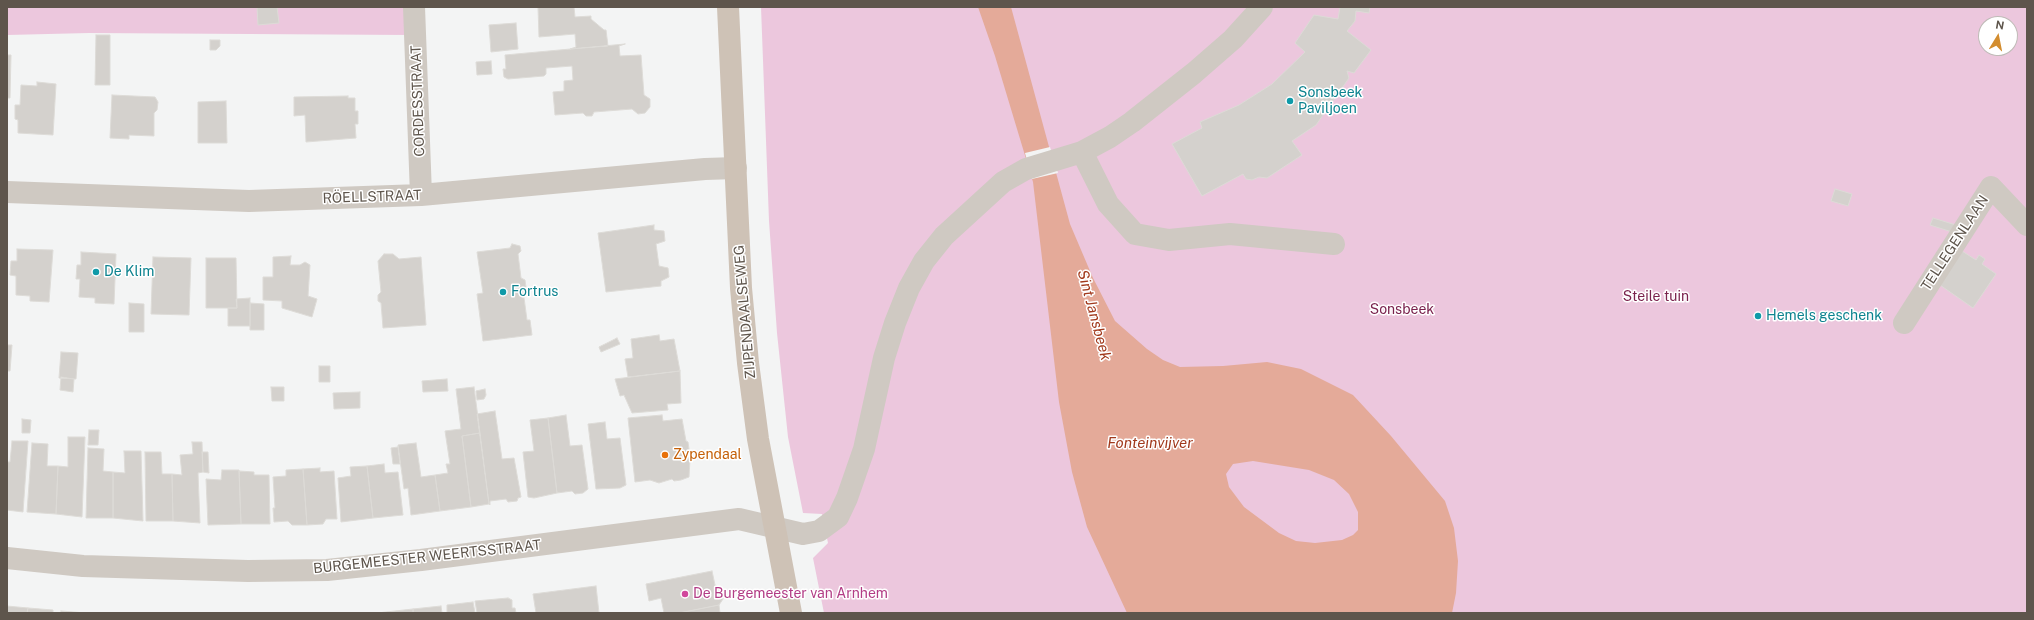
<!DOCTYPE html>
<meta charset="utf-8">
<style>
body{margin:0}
#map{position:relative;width:2034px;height:620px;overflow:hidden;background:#f3f4f4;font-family:"Public Sans",sans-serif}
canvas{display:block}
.frame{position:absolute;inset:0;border:8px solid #5e554c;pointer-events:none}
.north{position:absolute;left:1978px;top:16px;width:40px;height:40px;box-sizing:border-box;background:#fff;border:1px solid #bfbbb7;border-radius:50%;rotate:10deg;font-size:11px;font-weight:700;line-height:16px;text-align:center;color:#5e554c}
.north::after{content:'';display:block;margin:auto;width:14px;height:18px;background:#d38d2f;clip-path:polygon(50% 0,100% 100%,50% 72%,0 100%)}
</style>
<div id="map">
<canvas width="2034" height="620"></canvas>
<div class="frame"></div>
<div class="north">N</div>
</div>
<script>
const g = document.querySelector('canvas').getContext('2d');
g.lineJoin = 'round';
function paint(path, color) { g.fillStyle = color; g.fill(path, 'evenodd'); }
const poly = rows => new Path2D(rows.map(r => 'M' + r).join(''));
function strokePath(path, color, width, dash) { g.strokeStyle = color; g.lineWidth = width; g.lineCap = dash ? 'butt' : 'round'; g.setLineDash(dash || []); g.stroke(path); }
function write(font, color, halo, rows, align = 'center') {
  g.font = font + ' "Public Sans",sans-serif'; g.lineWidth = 3; g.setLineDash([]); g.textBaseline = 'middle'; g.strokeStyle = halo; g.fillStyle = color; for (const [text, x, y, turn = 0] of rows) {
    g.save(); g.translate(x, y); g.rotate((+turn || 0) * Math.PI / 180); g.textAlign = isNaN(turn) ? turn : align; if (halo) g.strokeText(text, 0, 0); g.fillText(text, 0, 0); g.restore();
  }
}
paint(poly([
 [49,7,410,7,411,35,89,33,7,35,7,8],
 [761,7,2027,7,2027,613,824,613,813,558,828,543,822,514,803,513,788,437,777,333,769,221],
 [1986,24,2010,24,2010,48,1986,48]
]), '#ecc7dd');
paint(poly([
 [978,7,1011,7,1070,224,1093,278,1115,321,1147,349,1163,360,1180,367,1223,366,1267,362,1301,369,1353,395,1391,436,1445,501,1454,528,1458,561,1456,593,1452,613,1127,613,1087,527,1072,472,1059,402,1033,182,995,56],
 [1253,461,1309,470,1334,480,1349,494,1358,512,1358,530,1353,535,1342,540,1315,543,1296,541,1279,533,1244,507,1229,487,1226,474,1233,464]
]), '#e4aa99');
paint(poly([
 [1050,147,1058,173,1032,179,1025,153]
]), '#f3f4f4');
const building = poly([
 [257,7,277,7,279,23,258,25,257,7],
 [538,7,574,7,575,17,591,16,591,19,604,30,606,30,608,46,570,49,576,47,575,34,539,37,538,7],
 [1340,7,1370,7,1369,13,1356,11,1355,21,1347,31,1371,50,1354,73,1347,71,1349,78,1316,125,1292,141,1302,155,1267,178,1259,177,1252,180,1246,179,1243,174,1202,196,1172,144,1202,128,1200,122,1239,105,1272,84,1305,52,1295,43,1314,15,1338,19,1340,7],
 [516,23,518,49,491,52,489,25,516,23],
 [96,35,110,35,110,85,95,85,96,35],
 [210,40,220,40,220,46,216,50,210,50,210,40],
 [625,44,619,46,620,56,641,55,644,95,650,99,650,107,645,113,638,114,632,109,594,112,592,116,586,116,583,113,555,115,553,92,564,91,564,81,573,80,572,66,546,68,546,74,544,76,508,79,504,77,503,69,506,69,505,55,625,44],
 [7,55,11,55,10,98,7,98,7,55],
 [491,61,492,74,477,75,476,62,491,61],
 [37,82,56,84,53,135,18,133,18,120,15,119,15,105,20,105,21,85,37,86,37,82],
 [112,95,155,97,158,102,157,110,154,113,154,136,129,135,129,139,110,138,112,95],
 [348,96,348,98,355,98,355,111,358,111,358,124,355,124,356,138,306,142,305,115,294,116,294,97,348,96],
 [226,101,227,143,198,143,198,102,226,101],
 [1835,189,1852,194,1848,206,1831,201,1835,189],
 [1933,218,1956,225,1952,232,1930,225,1933,218],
 [654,225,654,230,664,231,665,241,656,244,659,266,668,268,669,277,661,281,661,286,606,292,598,233,654,225],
 [512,244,520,246,521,251,518,254,521,278,525,280,526,287,523,290,527,320,530,320,532,335,483,341,477,294,483,293,477,252,510,248,512,244],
 [17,249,53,250,49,302,30,301,30,296,16,295,16,276,10,275,11,261,17,261,17,249],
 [1962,251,1976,260,1979,255,1985,259,1982,264,1996,274,1973,308,1940,285,1962,251],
 [81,252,116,254,114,304,95,303,95,298,79,297,80,279,76,279,77,265,81,265,81,252],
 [384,254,393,254,399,259,421,257,426,325,383,328,381,303,378,301,378,295,381,292,378,261,384,254],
 [291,256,290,265,300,265,305,262,310,265,308,296,317,299,312,317,282,308,282,301,263,300,263,277,273,277,273,257,291,256],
 [153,257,191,258,189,315,151,314,153,257],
 [206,258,236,258,237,308,206,308,206,258],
 [250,298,250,326,228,326,228,308,237,308,236,299,250,298],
 [129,303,144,304,144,332,129,332,129,303],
 [250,303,264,304,264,330,250,330,250,303],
 [659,335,660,341,674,339,680,371,628,377,625,359,633,358,631,339,659,335],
 [617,338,620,344,601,352,599,347,617,338],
 [7,345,12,345,10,371,7,371,7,345],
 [61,352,78,353,76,379,59,378,61,352],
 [319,366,330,366,330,382,319,382,319,366],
 [680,371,681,403,667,404,668,410,632,413,624,395,620,396,615,379,680,371],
 [61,377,74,379,73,392,60,390,61,377],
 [447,379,448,391,423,392,422,381,447,379],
 [271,387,284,387,284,401,272,401,271,387],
 [474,387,480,433,462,436,471,507,440,511,435,475,448,473,446,464,450,464,445,431,461,429,456,389,474,387],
 [485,389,486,395,484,399,477,400,476,391,485,389],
 [360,392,360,408,334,409,333,393,360,392],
 [495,411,502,459,514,458,521,497,518,498,517,501,508,502,506,499,490,501,490,505,489,504,477,414,495,411],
 [566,415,570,446,582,445,588,489,583,493,575,494,572,491,557,493,548,418,566,415],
 [662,415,663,421,682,419,686,441,688,442,689,449,687,452,687,457,690,459,689,477,681,480,674,481,672,479,659,483,650,480,635,482,628,418,662,415],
 [548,418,557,493,534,498,528,497,523,452,534,451,530,420,548,418],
 [22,419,31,420,30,433,22,433,22,419],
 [605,422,607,439,620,438,626,485,620,488,596,489,588,424,605,422],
 [89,430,99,430,98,445,88,445,89,430],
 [480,433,489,504,471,507,462,436,480,433],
 [68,437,85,437,82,517,56,514,58,466,68,467,68,437],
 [12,441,28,441,23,512,7,510,7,462,10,462,12,441],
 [192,442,202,442,203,472,198,473,200,523,173,521,172,474,182,475,180,455,193,454,192,442],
 [32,443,48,444,47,466,58,466,56,514,27,512,32,443],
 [416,443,421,477,435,475,440,511,411,515,408,488,404,489,398,445,416,443],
 [398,447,400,464,393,464,391,448,398,447],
 [88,448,104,449,103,471,113,472,113,518,86,518,88,448],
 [124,451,141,451,143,521,113,518,113,472,125,473,124,451],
 [145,452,161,452,162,474,172,474,173,521,146,521,145,452],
 [202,452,208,452,209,473,203,472,202,452],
 [384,464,385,473,398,472,403,515,373,518,367,466,384,464],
 [367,466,373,518,341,522,338,478,351,476,350,467,367,466],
 [320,468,320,472,334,471,337,519,326,519,323,524,307,525,303,469,320,468],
 [303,469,307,525,292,525,288,521,274,522,273,508,275,508,273,477,286,476,286,470,303,469],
 [222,470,239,470,241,524,208,525,206,479,221,480,222,470],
 [239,471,254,472,254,475,269,475,270,524,241,524,239,471],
 [712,571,715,585,721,589,723,599,719,605,679,613,664,613,661,598,649,601,646,584,712,571],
 [596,586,599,613,536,613,533,594,596,586],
 [508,598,512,600,512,608,515,608,516,613,477,613,475,601,508,598],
 [473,602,475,613,447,613,447,605,473,602],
 [719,605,720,613,679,613,719,605],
 [7,606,28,608,27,613,7,613,7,606],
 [441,606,442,613,413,613,413,609,441,606],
 [28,608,53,610,53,613,27,613,28,608],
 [413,609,413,613,377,613,413,609],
 [61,611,86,613,61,613,61,611]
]);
paint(building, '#d4d1cd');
strokePath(building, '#dddbd7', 1);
strokePath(poly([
 [414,7,421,195],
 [1082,152,1108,204,1135,234,1169,240,1230,234,1334,244],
 [7,192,249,201,421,195,705,169,736,168],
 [1904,323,1991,187,2027,225],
 [7,558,83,566,248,571,327,570,421,560,739,519,803,534,819,531,838,517,847,498,864,449,884,358,895,323,909,288,924,261,944,236,1003,182,1026,169,1082,152,1110,137,1132,122,1194,73,1233,39,1262,7]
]), '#cfc9c2', 22);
strokePath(poly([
 [728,7,741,288,748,363,758,439,791,613]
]), '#cec2b6', 22);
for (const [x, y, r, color] of [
 [1290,101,4,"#0f9aa8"],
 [96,272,4,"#0f9aa8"],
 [503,292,4,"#0f9aa8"],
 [1758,316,4,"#0f9aa8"],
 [665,455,4,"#e8710a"],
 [685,594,4,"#d1479c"]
]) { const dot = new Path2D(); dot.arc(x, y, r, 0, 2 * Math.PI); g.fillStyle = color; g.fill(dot); strokePath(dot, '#fff', 1.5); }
write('14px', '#0d838f', '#fff', [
 ["Sonsbeek",1298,93],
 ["Paviljoen",1298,109],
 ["De Klim",104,272],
 ["Fortrus",511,292],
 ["Hemels geschenk",1766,316]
], 'left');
write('14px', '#5e554c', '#fff', [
 ["CORDESSTRAAT",418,101,-92],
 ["RÖELLSTRAAT",372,197,-2],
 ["TELLEGENLAAN",1955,243,-57],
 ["ZIJPENDAALSEWEG",745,312,-95],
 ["BURGEMEESTER WEERTSSTRAAT",427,557,-6]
]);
write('14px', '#7a224d', '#fff', [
 ["Steile tuin",1656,297],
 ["Sonsbeek",1402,310]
]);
write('14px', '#c56008', '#fff', [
 ["Zypendaal",673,455]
], 'left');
write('14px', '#b23c85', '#fff', [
 ["De Burgemeester van Arnhem",693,594]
], 'left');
write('italic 15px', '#a1391c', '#fff', [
 ["Sint Jansbeek",1094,315,75],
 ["Fonteinvijver",1150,443]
]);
</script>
